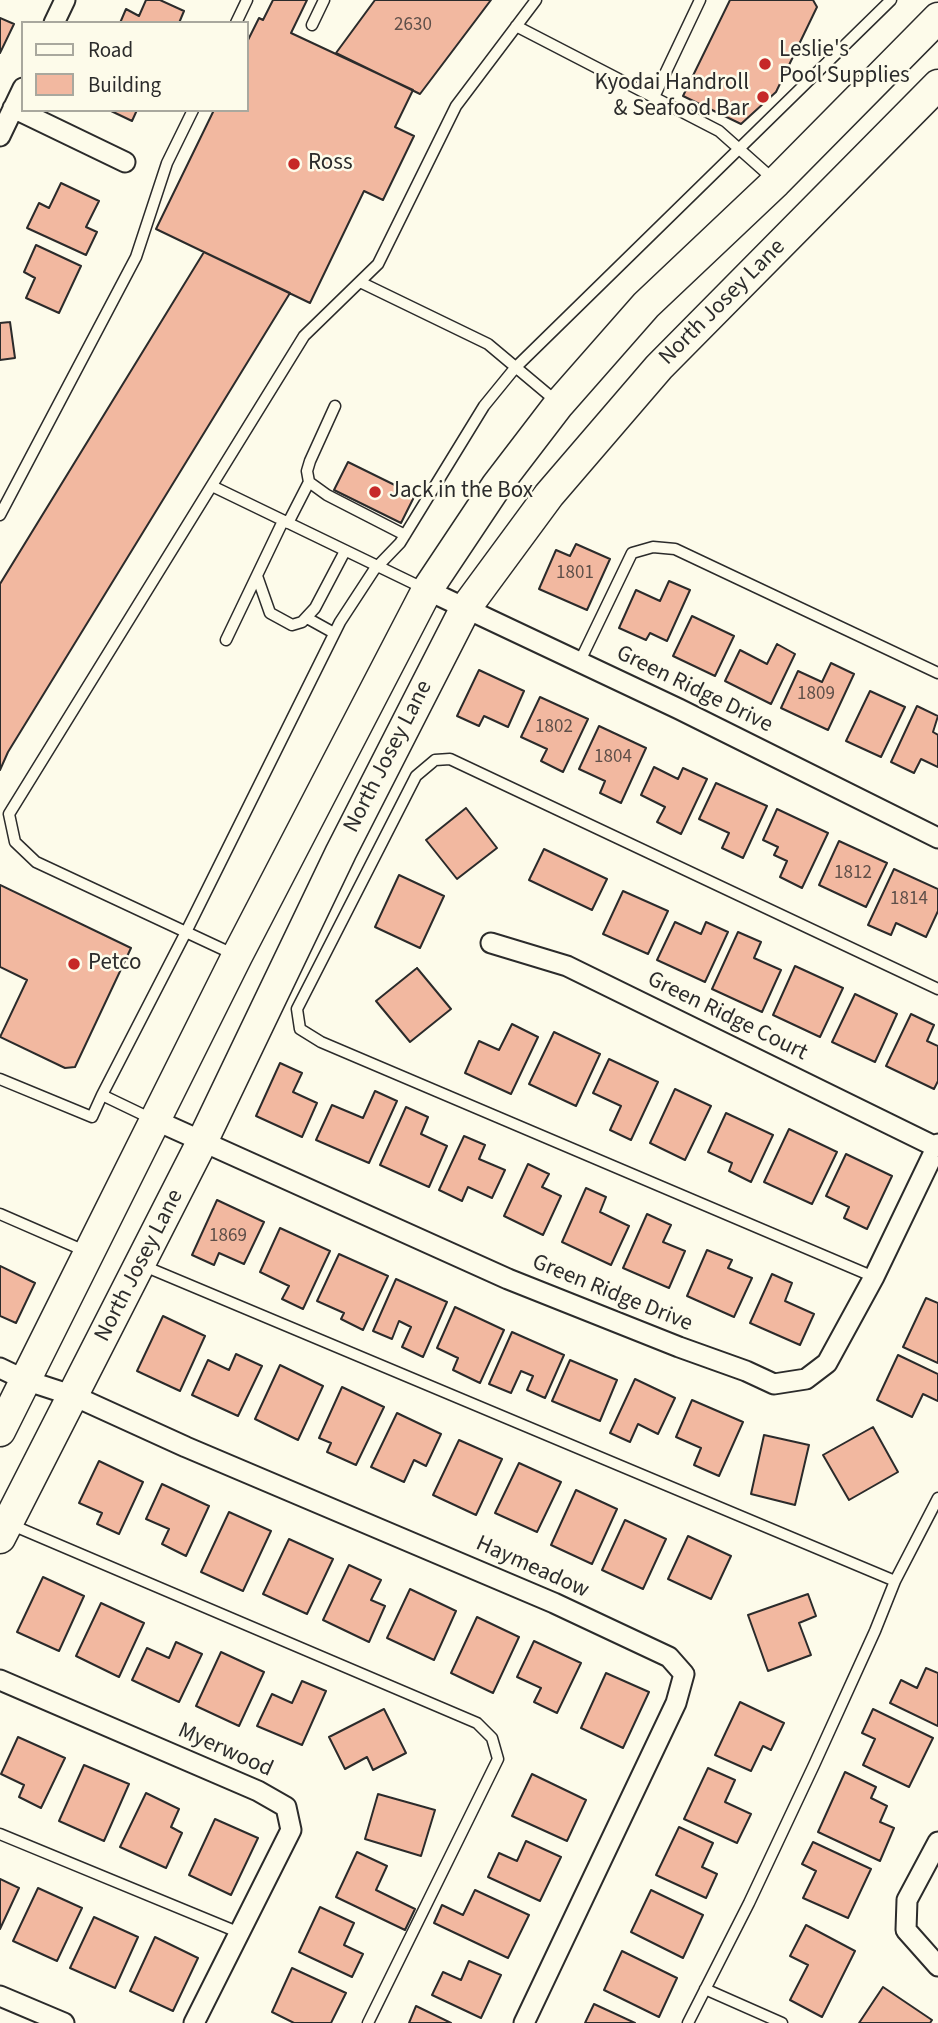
<!DOCTYPE html>
<style>
body{margin:0}
#map{position:relative;width:938px;height:2023px;overflow:hidden;background:#fdfbea;font-family:"Source Sans 3",sans-serif}
canvas{display:block}
.legend{position:absolute;left:21px;top:21px;width:228px;height:91px;box-sizing:border-box;background:#fdfbea;border:2px solid #a9a89e;margin:0;padding:9px 12px;list-style:none;font-size:21px;color:#2b2b2b}
.legend li{display:flex;align-items:center;gap:14px;height:35px}
.legend b{width:35px;border:2px solid #a9a89e}
</style>
<div id="map">
<canvas width="938" height="2023"></canvas>
<ul class="legend">
<li><b style="height:9px;background:#fdfbea"></b>Road</li>
<li><b style="height:19px;background:#f2b8a0"></b>Building</li>
</ul>
</div>
<script>
const g = document.querySelector('canvas').getContext('2d');
g.lineJoin = 'round';
function paint(path, color) { g.fillStyle = color; g.fill(path, 'evenodd'); }
const poly = rows => new Path2D(rows.map(r => 'M' + r).join(''));
function strokePath(path, color, width, dash) { g.strokeStyle = color; g.lineWidth = width; g.lineCap = dash ? 'butt' : 'round'; g.setLineDash(dash || []); g.stroke(path); }
function write(font, color, halo, rows, align = 'center') {
  g.font = font + ' "Source Sans 3",sans-serif'; g.lineWidth = 5; g.setLineDash([]); g.textBaseline = 'middle'; g.strokeStyle = halo; g.fillStyle = color; for (const [text, x, y, turn = 0] of rows) {
    g.save(); g.translate(x, y); g.rotate((+turn || 0) * Math.PI / 180); g.textAlign = isNaN(turn) ? turn : align; if (halo) g.strokeText(text, 0, 0); g.fillText(text, 0, 0); g.restore();
  }
}
const building = poly([
 [146,0,160,0,184,11,179,23,120,23,126,9,139,16,146,0],
 [273,0,307,0,291,33,413,90,395,127,414,136,383,200,364,191,310,303,156,229,214,110,247,110,247,42,259,18,263,20,273,0],
 [375,0,491,0,420,94,336,53,375,0],
 [730,0,813,0,817,7,776,92,741,124,683,96,730,0],
 [0,18,14,24,0,53,0,18],
 [109,110,137,110,132,121,109,110],
 [61,183,99,201,86,227,97,232,86,255,27,228,39,203,49,208,61,183],
 [36,245,81,266,59,313,26,298,35,278,24,272,36,245],
 [204,252,290,293,8,752,0,770,0,584,204,252],
 [10,322,15,358,0,360,0,323,10,322],
 [348,462,415,495,401,523,334,490,348,462],
 [576,544,610,559,587,610,539,589,556,550,570,556,576,544],
 [669,581,690,590,667,641,650,633,646,640,619,628,636,590,660,601,669,581],
 [692,616,734,636,715,676,673,656,692,616],
 [777,644,795,654,771,704,725,681,740,650,767,664,777,644],
 [831,663,854,674,828,730,781,708,798,671,822,682,831,663],
 [479,670,524,691,508,727,484,716,479,726,457,716,479,670],
 [870,691,905,707,881,757,846,741,870,691],
 [540,697,588,719,563,772,541,761,547,749,521,737,540,697],
 [917,706,938,716,933,732,938,735,938,767,921,759,914,773,891,762,917,706],
 [599,726,646,748,621,803,600,793,605,781,579,769,599,726],
 [654,767,678,779,683,768,707,779,681,834,657,822,665,807,641,795,654,767],
 [716,783,767,806,743,858,722,848,729,833,699,819,716,783],
 [466,808,497,848,457,879,426,840,466,808],
 [777,809,828,833,802,888,780,877,787,861,774,855,778,847,763,840,777,809],
 [839,841,887,863,866,907,819,885,839,841],
 [544,849,607,879,592,910,529,880,544,849],
 [894,869,938,889,938,911,926,937,896,923,891,935,868,925,894,869],
 [399,875,444,896,420,948,375,927,399,875],
 [0,885,131,948,75,1067,65,1068,0,1037,27,980,0,967,0,885],
 [623,891,668,911,648,954,603,934,623,891],
 [675,922,701,934,706,922,728,932,705,982,657,960,675,922],
 [738,932,761,942,754,958,781,970,762,1012,712,989,738,932],
 [795,966,843,988,820,1037,773,1015,795,966],
 [417,968,451,1009,410,1042,376,1001,417,968],
 [855,994,897,1014,875,1062,832,1042,855,994],
 [911,1014,934,1025,927,1041,938,1046,938,1081,934,1089,886,1066,911,1014],
 [512,1024,538,1037,511,1094,465,1073,479,1041,499,1050,512,1024],
 [554,1032,600,1054,576,1106,529,1084,554,1032],
 [609,1059,658,1082,631,1140,610,1130,621,1106,593,1093,609,1059],
 [280,1063,302,1073,293,1092,317,1103,302,1137,256,1116,280,1063],
 [675,1089,711,1106,685,1160,650,1143,675,1089],
 [375,1091,397,1101,369,1163,316,1140,332,1105,363,1118,375,1091],
 [406,1107,428,1117,421,1134,447,1146,429,1187,380,1165,406,1107],
 [726,1113,773,1135,751,1182,729,1171,732,1163,708,1152,726,1113],
 [789,1129,837,1152,812,1204,764,1182,789,1129],
 [464,1136,485,1145,479,1159,505,1170,492,1198,468,1187,462,1201,439,1190,464,1136],
 [846,1154,892,1176,867,1229,844,1218,849,1207,826,1196,846,1154],
 [528,1164,549,1174,542,1187,561,1196,543,1235,504,1216,528,1164],
 [586,1188,606,1197,600,1212,629,1226,611,1265,562,1242,586,1188],
 [217,1200,264,1222,244,1264,219,1253,214,1265,192,1255,217,1200],
 [647,1214,671,1225,663,1242,685,1251,669,1288,623,1268,647,1214],
 [280,1228,330,1251,303,1309,282,1299,289,1286,260,1272,280,1228],
 [707,1250,732,1260,728,1268,752,1278,734,1317,687,1296,707,1250],
 [339,1254,388,1276,363,1330,341,1319,344,1313,317,1301,339,1254],
 [0,1266,35,1283,16,1323,0,1316,0,1266],
 [772,1274,792,1283,785,1301,814,1314,800,1345,750,1323,772,1274],
 [396,1279,447,1302,423,1357,402,1347,411,1327,399,1321,392,1339,373,1331,396,1279],
 [926,1298,938,1303,938,1363,903,1347,926,1298],
 [455,1307,504,1330,480,1383,453,1370,458,1358,437,1348,455,1307],
 [163,1316,205,1336,180,1391,137,1371,163,1316],
 [512,1332,564,1355,545,1398,527,1390,533,1376,521,1371,511,1393,489,1384,512,1332],
 [236,1354,262,1366,238,1416,192,1395,208,1360,229,1370,236,1354],
 [898,1355,938,1374,938,1401,923,1394,912,1417,877,1400,898,1355],
 [570,1360,617,1380,600,1421,552,1401,570,1360],
 [280,1365,323,1386,298,1440,255,1419,280,1365],
 [635,1379,675,1398,658,1434,638,1424,630,1442,610,1433,635,1379],
 [342,1387,384,1407,356,1465,327,1452,331,1443,319,1438,342,1387],
 [692,1400,743,1422,719,1476,694,1465,701,1448,676,1437,692,1400],
 [397,1413,441,1434,426,1466,414,1460,404,1482,371,1467,397,1413],
 [873,1427,898,1472,849,1500,823,1455,873,1427],
 [764,1435,809,1445,795,1505,751,1494,764,1435],
 [459,1440,502,1459,476,1515,433,1495,459,1440],
 [99,1461,143,1482,119,1534,97,1524,102,1513,79,1503,99,1461],
 [519,1463,561,1482,537,1532,495,1513,519,1463],
 [162,1484,209,1506,186,1556,162,1544,169,1529,146,1519,162,1484],
 [576,1490,617,1509,592,1564,551,1545,576,1490],
 [229,1512,271,1531,243,1591,201,1572,229,1512],
 [625,1520,666,1539,643,1589,602,1570,625,1520],
 [688,1536,731,1556,711,1599,668,1579,688,1536],
 [289,1539,333,1559,307,1614,263,1594,289,1539],
 [349,1565,381,1580,371,1600,385,1606,369,1642,323,1620,349,1565],
 [43,1577,84,1596,59,1651,17,1632,43,1577],
 [410,1589,456,1611,434,1660,387,1638,410,1589],
 [808,1594,816,1616,799,1623,811,1655,768,1671,748,1615,808,1594],
 [101,1603,144,1623,119,1677,76,1656,101,1603],
 [477,1617,519,1637,493,1693,451,1673,477,1617],
 [534,1641,581,1663,557,1713,534,1702,541,1688,517,1677,534,1641],
 [176,1642,202,1654,179,1702,132,1680,147,1648,169,1658,176,1642],
 [221,1652,264,1672,239,1726,196,1706,221,1652],
 [926,1668,938,1673,938,1726,890,1703,901,1680,917,1688,926,1668],
 [606,1673,649,1692,623,1748,581,1728,606,1673],
 [302,1681,326,1691,302,1745,257,1726,272,1694,292,1703,302,1681],
 [740,1702,784,1723,771,1750,763,1746,751,1771,715,1755,740,1702],
 [384,1709,406,1753,373,1770,367,1757,345,1769,329,1737,384,1709],
 [873,1709,933,1738,909,1787,863,1765,875,1739,862,1733,873,1709],
 [18,1737,65,1758,41,1808,19,1797,24,1785,1,1774,18,1737],
 [84,1765,129,1784,104,1841,59,1821,84,1765],
 [708,1768,735,1780,725,1802,751,1814,737,1843,684,1819,708,1768],
 [845,1772,876,1787,871,1798,887,1806,880,1822,894,1828,880,1861,818,1832,845,1772],
 [532,1774,586,1800,567,1841,512,1816,532,1774],
 [146,1793,179,1809,171,1827,182,1833,166,1868,120,1847,146,1793],
 [378,1794,435,1810,421,1856,365,1839,378,1794],
 [215,1819,258,1838,231,1895,189,1875,215,1819],
 [679,1827,713,1843,702,1867,717,1874,706,1898,656,1875,679,1827],
 [526,1841,561,1857,540,1901,488,1877,499,1853,517,1861,526,1841],
 [813,1842,871,1869,848,1918,803,1898,816,1871,802,1864,813,1842],
 [357,1852,387,1866,376,1890,415,1909,405,1930,336,1897,357,1852],
 [0,1879,19,1888,0,1929,0,1879],
 [38,1888,82,1908,57,1961,13,1941,38,1888],
 [475,1890,529,1915,508,1958,434,1923,442,1905,463,1915,475,1890],
 [651,1890,703,1915,683,1958,631,1932,651,1890],
 [320,1907,354,1923,344,1945,363,1954,352,1977,299,1952,320,1907],
 [94,1917,138,1937,115,1988,70,1968,94,1917],
 [806,1925,855,1951,822,2017,790,2000,808,1965,790,1956,806,1925],
 [155,1937,198,1958,173,2011,130,1991,155,1937],
 [622,1951,677,1978,659,2017,604,1990,622,1951],
 [469,1961,501,1975,481,2018,432,1995,443,1972,461,1980,469,1961],
 [292,1968,346,1993,331,2023,294,2023,272,2012,292,1968],
 [883,1987,932,2020,930,2023,859,2023,883,1987],
 [594,2004,635,2023,585,2023,594,2004],
 [416,2006,451,2023,409,2023,416,2006]
]);
paint(building, '#f2b8a0');
strokePath(building, '#2b2b2b', 2);
const lane = poly([
 [236,23,247,0],
 [312,25,324,0],
 [516,26,719,131,773,179],
 [654,97,700,0],
 [360,282,488,344,556,401],
 [335,406,310,461,307,471,309,482,327,495,405,535],
 [212,486,423,588],
 [0,515,136,257,167,163,193,110],
 [288,523,309,482],
 [257,576,270,613,292,625,302,622,315,608,345,551],
 [307,618,334,633],
 [226,640,283,521],
 [579,663,632,553,653,547,675,549,938,673],
 [233,954,36,862,15,842,9,814,304,336,378,264,456,106,536,0],
 [0,1079,92,1117,102,1095],
 [152,1119,102,1095,186,932,340,622,374,570,400,543,484,406,515,368,891,0],
 [0,1214,85,1251],
 [144,1266,895,1581,938,1498],
 [874,1277,321,1042,300,1029,297,1009,416,776,435,760,450,759,938,989],
 [12,1525,477,1723,492,1738,498,1759,368,2023],
 [0,1834,240,1933],
 [705,1989,782,2023],
 [688,2023,749,1903,814,1765,875,1631,895,1581]
]);
const street = poly([
 [54,23,65,0],
 [13,108,125,162],
 [0,136,23,88],
 [427,590,679,709,938,838],
 [491,943,567,966,936,1147],
 [155,1120,508,1279,679,1347,746,1371,774,1384,806,1379,827,1363,874,1277,938,1144],
 [0,1368,25,1380,74,1396,186,1447,554,1603,669,1657,684,1674,676,1703,524,2023],
 [0,1680,258,1791,286,1807,291,1830,194,2023],
 [938,1842,907,1900,906,1930,938,1966],
 [0,1996,64,2023]
]);
const primary = poly([
 [0,1431,237,956,427,590,497,485,559,404,646,305,776,182,938,18],
 [0,1538,202,1142,341,852,465,609,549,495,659,367,938,85]
]);
strokePath(lane, '#2b2b2b', 13);
strokePath(street, '#2b2b2b', 23);
strokePath(primary, '#2b2b2b', 33);
strokePath(lane, '#fdfbea', 10);
strokePath(street, '#fdfbea', 19);
strokePath(primary, '#fdfbea', 30);
for (const [x, y, r, color] of [
 [765,64,7,"#c62828"],
 [763,97,7,"#c62828"],
 [294,164,7,"#c62828"],
 [375,492,7,"#c62828"],
 [74,964,7,"#c62828"]
]) { const dot = new Path2D(); dot.arc(x, y, r, 0, 2 * Math.PI); g.fillStyle = color; g.fill(dot); strokePath(dot, '#fdfbea', 2.5); }
write('19px', '#5d4e48', null, [
 ["2630",413,26],
 ["1801",575,574],
 ["1809",816,695],
 ["1802",554,728],
 ["1804",613,758],
 ["1812",853,874],
 ["1814",909,900],
 ["1869",228,1237]
]);
write('23px', '#2b2b2b', '#fdfbea', [
 ["Leslie's",779,51],
 ["Pool Supplies",779,77],
 ["Kyodai Handroll",749,84,"right"],
 ["& Seafood Bar",749,110,"right"],
 ["Ross",308,164],
 ["Jack in the Box",389,492],
 ["Petco",88,964]
], 'left');
write('23px', '#2b2b2b', '#fdfbea', [
 ["North Josey Lane",723,303,-45],
 ["Green Ridge Drive",694,690,26],
 ["North Josey Lane",389,757,-63],
 ["Green Ridge Court",727,1017,26],
 ["North Josey Lane",140,1266,-63],
 ["Green Ridge Drive",612,1294,22],
 ["Haymeadow",532,1568,24],
 ["Myerwood",225,1751,24]
]);
</script>
